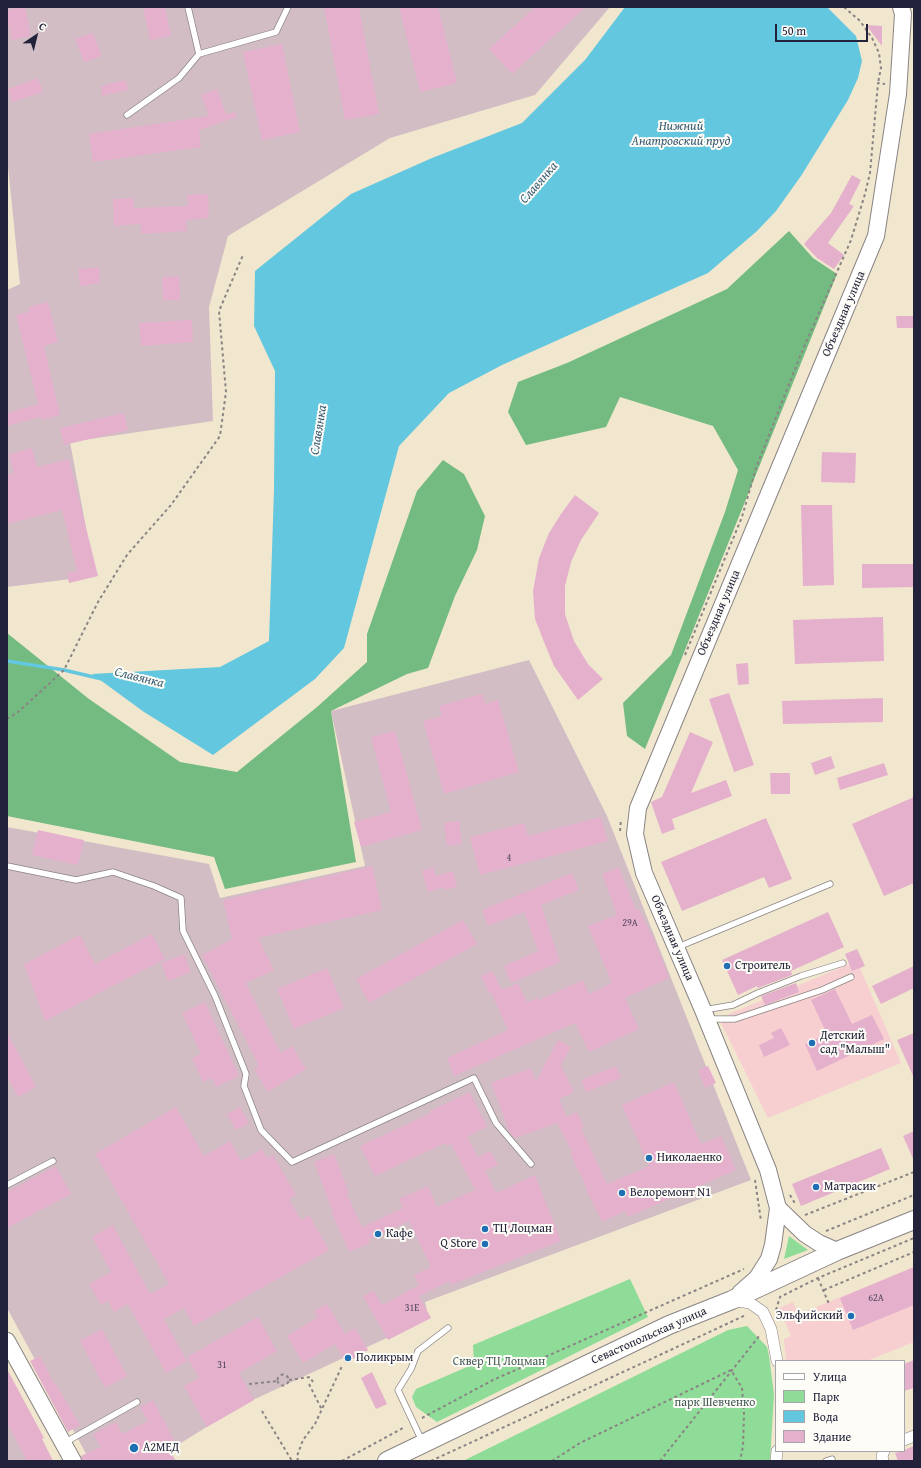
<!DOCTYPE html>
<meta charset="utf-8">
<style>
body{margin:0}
#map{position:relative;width:921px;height:1468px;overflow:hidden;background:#f1e7ce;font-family:"Gentium Book Plus",serif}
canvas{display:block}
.frame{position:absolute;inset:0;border:8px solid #22223b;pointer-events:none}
.legend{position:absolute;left:775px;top:1360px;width:130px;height:92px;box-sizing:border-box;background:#fdfcf7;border:1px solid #a5a5ac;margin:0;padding:5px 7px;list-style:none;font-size:12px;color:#22223b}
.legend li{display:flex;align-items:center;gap:8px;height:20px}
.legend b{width:20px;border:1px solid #a5a5ac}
.north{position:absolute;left:16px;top:16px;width:40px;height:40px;-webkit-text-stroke:3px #fdfcf7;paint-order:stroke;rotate:35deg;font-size:11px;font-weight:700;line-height:16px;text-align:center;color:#22223b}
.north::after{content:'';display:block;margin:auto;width:14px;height:18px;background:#22223b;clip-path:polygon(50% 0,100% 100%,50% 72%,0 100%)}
.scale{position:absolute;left:775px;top:24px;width:93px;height:18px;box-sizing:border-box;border:2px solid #22223b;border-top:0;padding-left:5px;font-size:12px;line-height:14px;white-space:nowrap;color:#22223b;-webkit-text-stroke:3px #fdfcf7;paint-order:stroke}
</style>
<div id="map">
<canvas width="921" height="1468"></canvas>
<div class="frame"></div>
<ul class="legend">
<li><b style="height:5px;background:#fff"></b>Улица</li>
<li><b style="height:11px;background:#8fdb98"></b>Парк</li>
<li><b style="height:11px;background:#62c7df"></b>Вода</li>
<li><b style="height:11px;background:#e4b0cc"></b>Здание</li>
</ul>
<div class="north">С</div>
<div class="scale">50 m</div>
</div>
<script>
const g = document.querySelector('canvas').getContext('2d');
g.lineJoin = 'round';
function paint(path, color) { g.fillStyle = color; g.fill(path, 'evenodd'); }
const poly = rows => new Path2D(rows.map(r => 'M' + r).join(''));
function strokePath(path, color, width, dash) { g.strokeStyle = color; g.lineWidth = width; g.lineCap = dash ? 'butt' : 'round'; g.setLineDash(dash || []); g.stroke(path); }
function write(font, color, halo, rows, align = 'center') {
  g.font = font + ' "Gentium Book Plus",serif'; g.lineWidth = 4; g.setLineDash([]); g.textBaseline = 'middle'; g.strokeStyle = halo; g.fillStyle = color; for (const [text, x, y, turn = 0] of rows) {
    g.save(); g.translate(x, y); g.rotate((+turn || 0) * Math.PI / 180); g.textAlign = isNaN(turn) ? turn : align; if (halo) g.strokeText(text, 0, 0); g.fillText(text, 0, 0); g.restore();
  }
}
paint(poly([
 [857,961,901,1063,768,1118,721,1023,729,1014],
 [914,1267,914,1342,867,1361,786,1361,784,1339,791,1336,779,1308,793,1302,799,1314]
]), '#f7cfd0');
paint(poly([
 [7,7,610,7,535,95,390,138,228,236,209,307,213,421,70,442,95,576,7,587,7,290,20,284,7,157],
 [529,660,607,816,751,1180,425,1302,428,1314,391,1336,242,1405,176,1446,147,1461,90,1461,7,1308,7,827,209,864,220,898,365,866,331,711],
 [7,1374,53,1461,7,1461]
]), '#d2bdc5');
paint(poly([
 [789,1236,808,1250,784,1259],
 [630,1279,648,1317,437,1422,416,1407,412,1397,416,1389,474,1364,473,1345],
 [747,1326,767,1347,769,1356,774,1394,770,1461,463,1461,728,1330]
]), '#8fdb98');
paint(poly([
 [789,231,813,258,837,274,645,749,627,736,623,703,671,655,725,512,738,470,713,426,620,397,606,427,526,445,508,412,518,382,567,363,727,289],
 [443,460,464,474,485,516,477,550,455,596,428,668,407,674,331,711,356,862,225,889,214,857,7,816,7,633,89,699,180,762,237,772,317,707,367,662,367,634,417,491]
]), '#73bb80');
paint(poly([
 [625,7,827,7,856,36,862,61,858,78,848,100,801,176,776,211,757,231,708,273,502,365,449,393,399,446,344,648,315,679,213,755,144,712,92,674,220,667,269,641,274,490,275,371,254,326,255,271,351,194,432,158,522,123,585,60]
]), '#62c7df');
strokePath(poly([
 [7,661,64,670,102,679]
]), '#62c7df', 3.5);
paint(poly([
 [20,7,25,7,31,36,12,40,7,18,7,10],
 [143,7,165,7,171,36,150,40],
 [324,7,359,7,379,114,345,120],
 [399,7,438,7,457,83,420,92],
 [535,7,586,7,512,74,489,49],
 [866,25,882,26,882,46],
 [93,33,102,56,84,62,75,39],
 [282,44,300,132,262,140,243,52],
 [38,78,43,92,12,102,8,89],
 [126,80,128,90,102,96,101,86],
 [217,89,226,114,235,112,237,117,199,130,201,147,93,162,89,134,209,116,201,95],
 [852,175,861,180,849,204,854,206,828,243,844,255,834,269,817,258,804,244,831,213],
 [208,194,209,218,186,220,187,231,141,234,141,224,114,226,113,199,133,198,134,208,188,206,187,195],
 [99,267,100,283,80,286,78,269],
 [179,276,180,300,163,300,162,277],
 [48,302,58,342,44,346,60,415,42,420,41,417,7,426,7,413,38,404,16,315,29,312,28,307],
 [896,316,913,316,913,328,897,328],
 [192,320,193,342,141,346,139,323],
 [124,413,128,430,64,445,60,428],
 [32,448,37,467,69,459,98,576,69,583,67,573,77,571,62,510,7,524,7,475,14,473,9,454],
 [822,452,856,453,855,483,821,482],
 [575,495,599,513,581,540,571,562,565,586,565,614,574,641,588,664,603,679,578,700,554,666,544,642,535,619,533,591,539,558,549,533,561,514],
 [801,505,832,505,834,585,803,586],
 [862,564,914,564,914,587,862,588],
 [883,617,884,661,795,664,793,620],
 [748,663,749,684,738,685,736,664],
 [729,693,754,765,734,772,709,699],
 [482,694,485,704,498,700,519,772,444,794,423,721,442,716,439,706],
 [883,698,883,722,783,724,782,701],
 [395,731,422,830,361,847,354,822,391,812,371,737],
 [690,732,713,742,691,793,726,780,732,796,672,819,675,829,662,834,651,802,662,797],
 [831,756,835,768,815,775,811,763],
 [884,763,888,775,840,790,837,778],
 [770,773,790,773,790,794,771,794],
 [914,797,914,883,884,896,852,824],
 [601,817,608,841,480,875,470,837,524,823,528,836],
 [766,818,792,879,769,888,764,877,682,911,661,862],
 [459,821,462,844,447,846,444,823],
 [38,830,84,840,78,865,32,855],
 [372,866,382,910,258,938,274,970,246,983,281,1053,292,1046,306,1069,268,1092,254,1069,259,1066,202,955,232,939,223,900],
 [433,867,436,876,453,871,457,887,444,890,444,887,428,892,422,871],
 [619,867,636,910,639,909,651,934,652,934,669,978,625,998,639,1029,589,1052,575,1023,454,1076,447,1058,508,1030,491,992,489,993,481,976,492,971,502,990,518,983,527,1002,538,998,539,1000,583,980,589,994,612,983,588,926,617,915,602,874],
 [572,873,579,890,541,905,560,962,511,983,504,966,538,951,524,912,488,926,482,910],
 [828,912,844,947,791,971,792,975,758,988,757,986,738,995,722,960],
 [463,920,477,944,369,1003,356,979],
 [152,934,165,959,45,1021,24,964,80,935,95,964],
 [857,949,865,966,852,971,845,954],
 [184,954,191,972,168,981,161,963],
 [914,966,914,988,881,1004,872,986],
 [327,968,344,1008,294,1029,277,989],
 [796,983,799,992,765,1005,761,996],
 [835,989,852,1024,872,1015,884,1039,817,1071,805,1044,827,1034,811,1000],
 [205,1002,239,1076,216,1087,212,1078,203,1082,192,1058,201,1054,182,1013],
 [781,1028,790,1045,764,1057,759,1045,774,1038,771,1033],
 [7,1032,36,1087,18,1097,7,1076],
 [914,1033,914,1078,897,1040],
 [558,1040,571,1047,561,1065,574,1092,559,1099,567,1117,577,1112,584,1127,581,1128,607,1184,649,1166,622,1105,674,1082,701,1144,721,1136,736,1170,628,1217,625,1211,602,1222,585,1187,586,1186,570,1153,572,1152,557,1123,515,1138,510,1133,491,1083,531,1068,536,1081],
 [616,1066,621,1078,586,1092,581,1080],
 [708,1066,716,1083,705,1088,698,1070],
 [470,1092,487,1127,467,1137,478,1157,490,1151,498,1165,485,1171,496,1193,535,1175,561,1241,451,1285,450,1281,419,1296,431,1318,388,1340,363,1296,374,1291,382,1305,419,1285,414,1275,431,1267,409,1221,368,1240,370,1243,349,1252,332,1214,333,1213,314,1162,334,1154,349,1193,347,1194,362,1227,403,1208,399,1199,428,1186,437,1207,475,1190,451,1144,447,1146,445,1143,375,1176,360,1146,431,1113,430,1111],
 [176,1107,204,1156,230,1141,241,1161,262,1149,267,1158,273,1155,296,1195,289,1199,301,1220,309,1215,329,1250,194,1326,184,1308,164,1319,187,1361,166,1373,128,1304,114,1312,108,1301,101,1305,89,1284,111,1272,92,1237,113,1225,150,1294,169,1284,95,1154],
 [240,1107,249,1123,236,1130,227,1114],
 [914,1131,914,1161,903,1136],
 [881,1148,890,1169,801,1206,792,1184],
 [56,1166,71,1194,7,1228,7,1192],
 [914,1267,914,1305,853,1330,840,1298],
 [327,1304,345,1334,355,1328,368,1350,346,1363,335,1344,303,1363,287,1336,318,1317,314,1311],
 [258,1317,277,1351,239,1373,254,1400,207,1427,184,1386,199,1378,187,1357],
 [102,1329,127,1376,105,1388,80,1341],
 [40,1356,55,1385,56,1384,80,1425,68,1432,30,1361],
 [914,1360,914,1388,904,1391,904,1364],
 [7,1369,44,1438,42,1439,53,1461,27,1461,7,1423],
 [372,1372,387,1404,376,1409,361,1378],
 [153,1400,174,1440,166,1444,176,1461,82,1461,81,1456,101,1447,93,1434,116,1422,122,1434,148,1421,140,1407],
 [914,1446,914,1461,898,1461,895,1453,904,1451,904,1450]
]), '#e4b0cc');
const lane = poly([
 [199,54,276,32,288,7],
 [127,115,179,78,199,54,188,7],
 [7,866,76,880,113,872,154,886,181,898,183,931,215,996,246,1074,244,1086,261,1130,292,1162,474,1078,496,1123,531,1164],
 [678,947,830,884],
 [704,1010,733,1005,758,993,801,976,843,963],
 [709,1019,735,1019,822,990,851,977],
 [7,1185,53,1161],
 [422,1441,398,1390,411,1369,418,1351,448,1328],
 [64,1443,137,1402],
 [826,1461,832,1459]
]);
const street = poly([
 [733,1300,750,1303,763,1312,771,1329,777,1361],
 [904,1440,914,1436],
 [776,1461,777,1451],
 [883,1461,882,1456,884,1451]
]);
const secondary = poly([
 [778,1208,805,1234,819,1243,837,1251],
 [740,1293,757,1278,769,1259,773,1245,778,1208,768,1170,703,1010,644,873,635,834,638,808,876,236,898,94,903,14,901,7],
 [7,1341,73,1461]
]);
const primary = poly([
 [387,1461,669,1325,732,1300,837,1251,914,1220]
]);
strokePath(lane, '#8a8484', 7);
strokePath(street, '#8a8484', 12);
strokePath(secondary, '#8a8484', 18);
strokePath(primary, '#8a8484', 20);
strokePath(poly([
 [844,7,860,21,872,38,879,53,881,68,878,83],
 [685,655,742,517,756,468,801,354,851,240,865,194,870,173,878,83,885,84],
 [7,719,17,713,64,670,98,602,127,555,171,505,220,436,226,392,219,311,243,255],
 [620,831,621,819],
 [755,1180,761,1221],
 [790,1195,796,1205],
 [805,1215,914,1172],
 [826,1231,914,1195],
 [818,1278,829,1304],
 [824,1290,914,1252],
 [776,1310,780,1297,818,1278,914,1238],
 '277.5 1380a5.5 5.5 0 1 1 11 0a5.5 5.5 0 1 1-11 0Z',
 [289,1380,310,1377,313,1382],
 [249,1384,278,1381],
 [309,1384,322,1410],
 [262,1411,292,1461],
 [422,1418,493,1380,744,1269],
 [298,1461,297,1456,303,1440,315,1424,342,1366],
 [342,1461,405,1427],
 [431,1461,746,1315],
 [552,1461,580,1443,731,1370,742,1388,744,1414,743,1446,740,1461],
 [660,1461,760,1335]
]), '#8a8484', 2, [3, 3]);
strokePath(lane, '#fff', 5.5);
strokePath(street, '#fff', 11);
strokePath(secondary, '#fff', 16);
strokePath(primary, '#fff', 18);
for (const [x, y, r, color] of [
 [727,966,4,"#1f6fb2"],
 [812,1043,4,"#1f6fb2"],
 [649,1158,4,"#1f6fb2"],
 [816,1187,4,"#1f6fb2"],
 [622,1193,4,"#1f6fb2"],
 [485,1229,4,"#1f6fb2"],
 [378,1234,4,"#1f6fb2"],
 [485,1244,4,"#1f6fb2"],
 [851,1316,4,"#1f6fb2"],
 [348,1358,4,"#1f6fb2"],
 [134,1448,5,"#1f6fb2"]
]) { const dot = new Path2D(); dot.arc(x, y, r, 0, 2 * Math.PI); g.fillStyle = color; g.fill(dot); strokePath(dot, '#fdfcf7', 1.5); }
write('10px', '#52465f', null, [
 ["4",509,858],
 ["29А",630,923],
 ["62А",876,1298],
 ["31Е",412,1308],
 ["31",222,1365]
]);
write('12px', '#22223b', '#fdfcf7', [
 ["Объездная улица",844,314,-67],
 ["Объездная улица",719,613,-67],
 ["Объездная улица",672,938,67],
 ["Севастопольская улица",649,1336,-24]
]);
write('12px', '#22223b', '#fdfcf7', [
 ["Строитель",735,966],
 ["Детский",820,1036],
 ["сад \"Малыш\"",820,1050],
 ["Николаенко",657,1158],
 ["Матрасик",824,1187],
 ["Велоремонт N1",630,1193],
 ["ТЦ Лоцман",493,1229],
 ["Кафе",386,1234],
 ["Q Store",477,1244,"right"],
 ["Эльфийский",843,1316,"right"],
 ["Поликрым",356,1358],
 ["А2МЕД",143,1448]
], 'left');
write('12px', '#435a57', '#fdfcf7', [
 ["Сквер ТЦ Лоцман",499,1362],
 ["парк Шевченко",715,1403]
]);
write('italic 13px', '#385c74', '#fdfcf7', [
 ["Нижний",681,127],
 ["Анатровский пруд",681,142],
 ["Славянка",539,183,-49],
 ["Славянка",319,430,-81],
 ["Славянка",139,678,14]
]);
</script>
